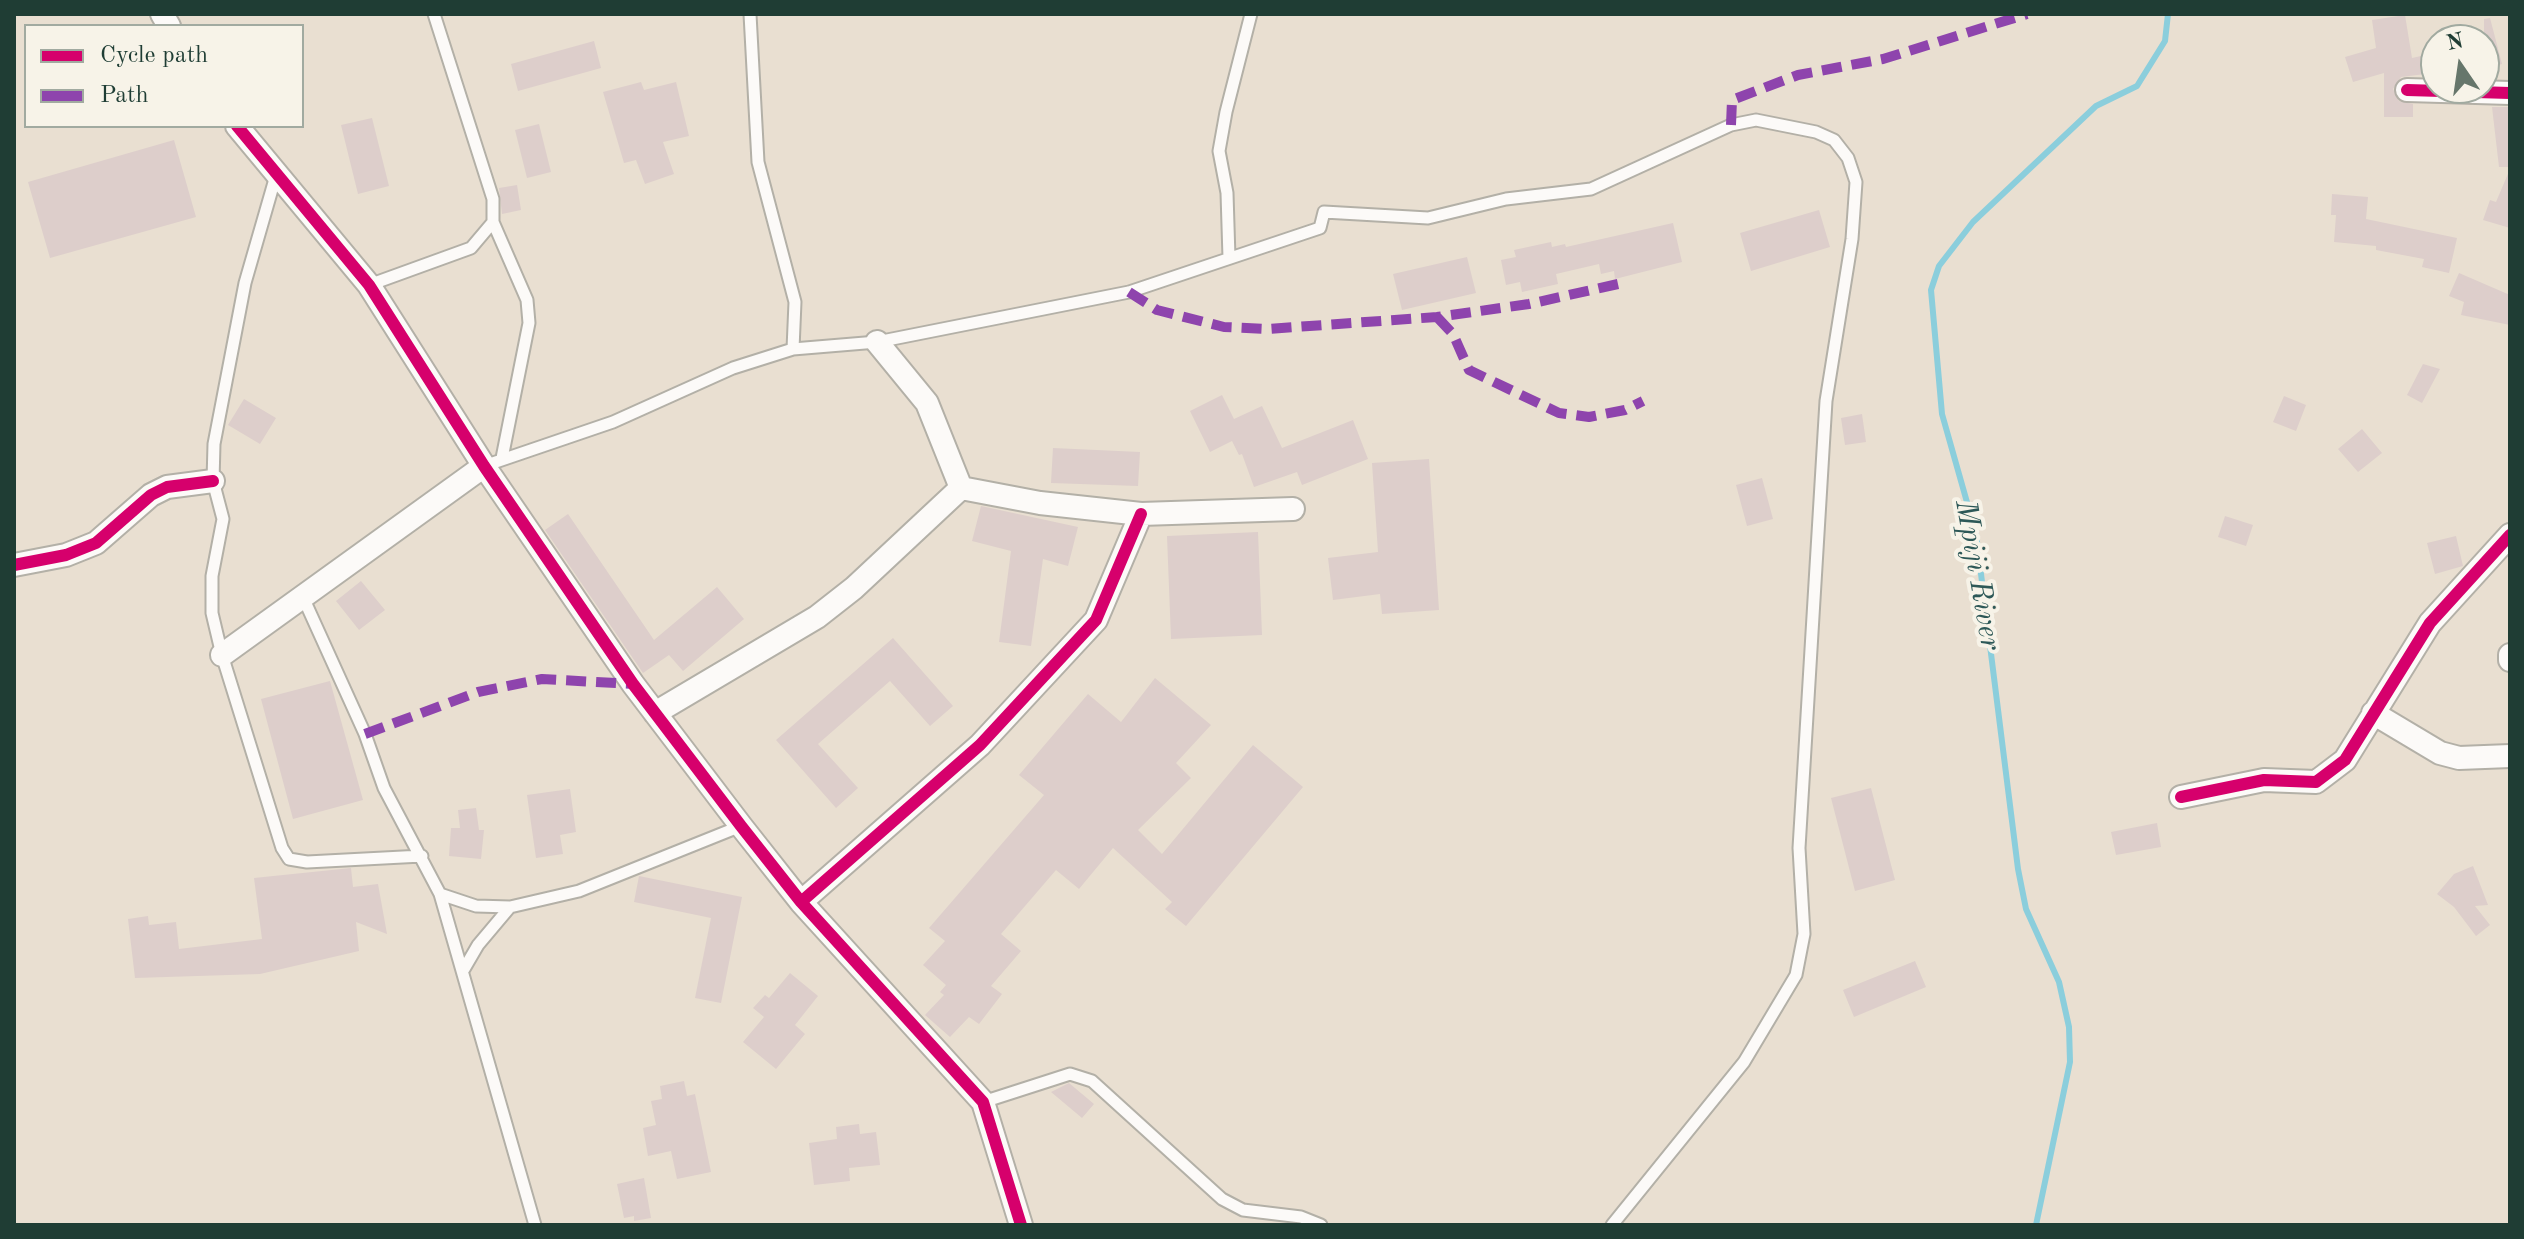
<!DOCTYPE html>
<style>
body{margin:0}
#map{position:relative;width:2524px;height:1239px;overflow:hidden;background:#e9dfd1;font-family:"Old Standard TT",serif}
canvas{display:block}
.frame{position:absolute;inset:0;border:16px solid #1f3d34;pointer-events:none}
.legend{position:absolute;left:24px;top:24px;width:280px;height:104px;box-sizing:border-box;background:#f7f3e8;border:2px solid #a1aaa0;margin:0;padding:10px 14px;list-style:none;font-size:24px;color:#1f3d34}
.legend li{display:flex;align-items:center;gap:16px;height:40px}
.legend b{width:40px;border:2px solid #a1aaa0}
.north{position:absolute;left:2420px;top:24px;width:80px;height:80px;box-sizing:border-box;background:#f7f3e8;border:2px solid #a1aaa0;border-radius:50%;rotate:347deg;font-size:22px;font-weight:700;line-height:32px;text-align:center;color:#1f3d34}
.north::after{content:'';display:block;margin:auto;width:28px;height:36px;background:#66766b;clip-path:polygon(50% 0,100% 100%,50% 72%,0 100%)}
</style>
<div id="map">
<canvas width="2524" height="1239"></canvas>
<div class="frame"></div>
<ul class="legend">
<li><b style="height:10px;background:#d6006c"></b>Cycle path</li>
<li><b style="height:10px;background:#8e44ad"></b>Path</li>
</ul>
<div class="north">N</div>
</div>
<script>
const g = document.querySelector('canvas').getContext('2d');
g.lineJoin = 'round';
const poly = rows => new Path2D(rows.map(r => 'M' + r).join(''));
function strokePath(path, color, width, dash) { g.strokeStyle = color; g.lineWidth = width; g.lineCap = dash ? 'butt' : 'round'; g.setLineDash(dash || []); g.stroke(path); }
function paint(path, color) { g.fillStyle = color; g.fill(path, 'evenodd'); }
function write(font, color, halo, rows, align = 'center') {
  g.font = font + ' "Old Standard TT",serif'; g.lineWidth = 8; g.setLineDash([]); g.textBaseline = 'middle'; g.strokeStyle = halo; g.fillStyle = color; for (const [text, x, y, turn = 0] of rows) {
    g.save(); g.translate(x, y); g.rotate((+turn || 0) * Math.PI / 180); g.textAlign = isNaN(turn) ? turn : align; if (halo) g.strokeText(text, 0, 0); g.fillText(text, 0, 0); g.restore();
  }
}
strokePath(poly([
 [2036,1225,2070,1062,2069,1027,2059,982,2026,909,2018,869,1976,534,1942,414,1931,290,1939,266,1973,222,2096,106,2137,86,2165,41,2168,14]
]), '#8bcedc', 6);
paint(poly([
 [2405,15,2412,58,2421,56,2425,74,2401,77,2393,89,2399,101,2413,104,2413,117,2384,117,2384,73,2353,82,2345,57,2376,48,2372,20],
 [2490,18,2502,64,2484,69,2484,19],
 [594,41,601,68,518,91,511,64],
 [641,82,644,90,676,82,689,136,663,142,674,174,645,184,636,160,624,163,603,92],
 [2492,107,2510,107,2510,167,2499,167],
 [372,118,389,186,358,194,341,125],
 [539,124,551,172,527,178,515,130],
 [174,140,196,217,50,258,28,182],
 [2510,169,2510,228,2483,220,2490,200,2496,202],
 [517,185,521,210,502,214,499,188],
 [2332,194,2368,197,2366,219,2457,238,2449,273,2422,267,2424,259,2376,250,2376,246,2334,242,2336,215,2331,215],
 [1819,210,1830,247,1751,271,1740,233],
 [1673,223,1682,262,1615,279,1614,271,1601,274,1599,264,1556,274,1558,284,1522,292,1520,282,1506,285,1501,260,1516,257,1514,250,1551,242,1552,247,1565,244,1566,247],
 [1467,257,1476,293,1402,310,1393,274],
 [2459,273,2510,295,2510,325,2461,315,2464,302,2449,296],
 [2423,364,2440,369,2422,403,2407,395],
 [1222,395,1234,419,1262,406,1282,448,1353,420,1368,459,1302,485,1297,472,1254,487,1242,454,1239,455,1232,441,1210,452,1190,411],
 [2284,396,2306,405,2296,431,2273,422],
 [244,399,276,418,260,444,228,425],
 [1862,414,1866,442,1845,445,1841,418],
 [2362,429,2382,453,2358,472,2338,449],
 [1053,448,1140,452,1138,486,1051,483],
 [1429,459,1439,610,1382,614,1380,594,1333,600,1328,558,1378,552,1372,463],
 [1762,478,1773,519,1747,526,1736,485],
 [981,506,1078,527,1068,566,1043,559,1031,646,999,642,1011,551,972,541],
 [568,514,654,640,717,587,744,619,683,671,669,655,643,673,545,530],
 [2225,516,2253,525,2246,546,2218,537],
 [1258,532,1262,635,1171,639,1167,536],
 [2456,536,2463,566,2435,574,2427,543],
 [361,581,385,610,359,630,336,601],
 [893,638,953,706,930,726,890,681,818,744,858,788,836,808,776,740],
 [1155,678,1211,725,1176,763,1191,778,1138,830,1162,854,1253,745,1303,787,1186,926,1165,909,1172,902,1113,848,1079,889,1056,870,1001,934,1021,951,991,986,1002,994,979,1024,969,1017,950,1037,925,1015,944,995,940,992,946,985,923,965,945,941,929,928,1044,795,1019,775,1088,694,1121,722],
 [330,681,363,800,293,819,261,699],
 [1871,788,1895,880,1855,891,1831,798],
 [570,789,576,832,560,835,563,854,536,858,527,795],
 [476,808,479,830,484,830,481,859,449,856,451,828,460,828,458,810],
 [2157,823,2161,847,2116,855,2111,832],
 [2473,866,2488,905,2475,906,2490,925,2476,936,2454,907,2437,894,2454,874],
 [351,868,353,887,378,884,387,934,356,922,359,951,260,974,135,978,128,919,148,916,149,925,176,922,179,949,262,939,254,878],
 [639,876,742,897,721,1003,695,998,711,918,634,902],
 [1915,961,1926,987,1854,1017,1843,990],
 [790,973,818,996,795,1025,805,1034,776,1069,743,1042,764,1017,753,1008,765,995,769,998],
 [684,1081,687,1096,695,1094,711,1172,677,1179,671,1151,648,1156,643,1128,656,1125,651,1101,662,1099,660,1086],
 [1069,1083,1094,1104,1082,1118,1051,1092],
 [859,1124,860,1134,876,1132,880,1165,849,1168,850,1181,814,1185,809,1143,837,1139,836,1127],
 [644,1178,651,1218,634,1221,634,1216,624,1218,617,1184]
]), '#ddcecb');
const service = poly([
 [750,14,758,162,795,302,793,349],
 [277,172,245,283,214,444,213,481,223,519,212,576,212,613,222,655,282,848,289,859,307,862,422,856],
 [493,222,527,300,529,323,502,458],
 [1229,258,1227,193,1219,151,1226,112,1251,14],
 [369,285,471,248,493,222,493,199,434,14],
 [484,466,613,422,733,368,793,349,877,342,1129,292,1320,228,1324,212,1428,218,1506,199,1591,189,1731,125,1756,120,1816,132,1834,140,1848,158,1856,182,1852,239,1826,401,1799,848,1804,934,1796,975,1744,1062,1612,1225],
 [302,595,365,734,384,788,440,894,535,1225],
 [440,894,476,906,510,907,579,891,741,826],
 [464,969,478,945,510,907],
 [983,1102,1070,1074,1092,1081,1222,1199,1243,1210,1301,1217,1321,1225]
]);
const minor = poly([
 [162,14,169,26],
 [2407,90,2510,93],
 [237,126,369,285,484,466,633,684,741,826,801,902,983,1102,1021,1225],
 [877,342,927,403,961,488,1040,503,1141,514,1293,509],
 [14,565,66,555,96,543,151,495,167,487,213,481],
 [222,655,484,466],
 [2510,655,2510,660],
 [655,713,817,617,854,588,961,488],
 [2373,713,2440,753,2459,758,2510,756],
 [2181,797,2264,780,2316,782,2345,760,2430,623,2510,535],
 [801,902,980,745,1096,620,1141,514]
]);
strokePath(service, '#b3b0a7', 15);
strokePath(minor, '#b3b0a7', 26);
strokePath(service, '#fcfaf8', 11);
strokePath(minor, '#fcfaf8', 22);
strokePath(poly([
 [1731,125,1732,100,1798,75,1883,59,2027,14],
 [1129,292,1157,310,1224,327,1267,329,1437,317,1529,304,1618,284],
 [1437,317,1453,334,1469,370,1559,413,1589,417,1625,410,1643,401],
 [365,734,478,692,542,679,633,684]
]), '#8e44ad', 10, [20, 10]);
strokePath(poly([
 [2407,90,2510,93],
 [237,126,369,285,484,466,633,684,741,826,801,902,983,1102,1021,1225],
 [14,565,66,555,96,543,151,495,167,487,213,481],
 [2181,797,2264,780,2316,782,2345,760,2430,623,2510,535],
 [801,902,980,745,1096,620,1141,514]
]), '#d6006c', 12);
write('italic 30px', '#2d5857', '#f7f3e8', [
 ["Mpiji River",1977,575,80]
]);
</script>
